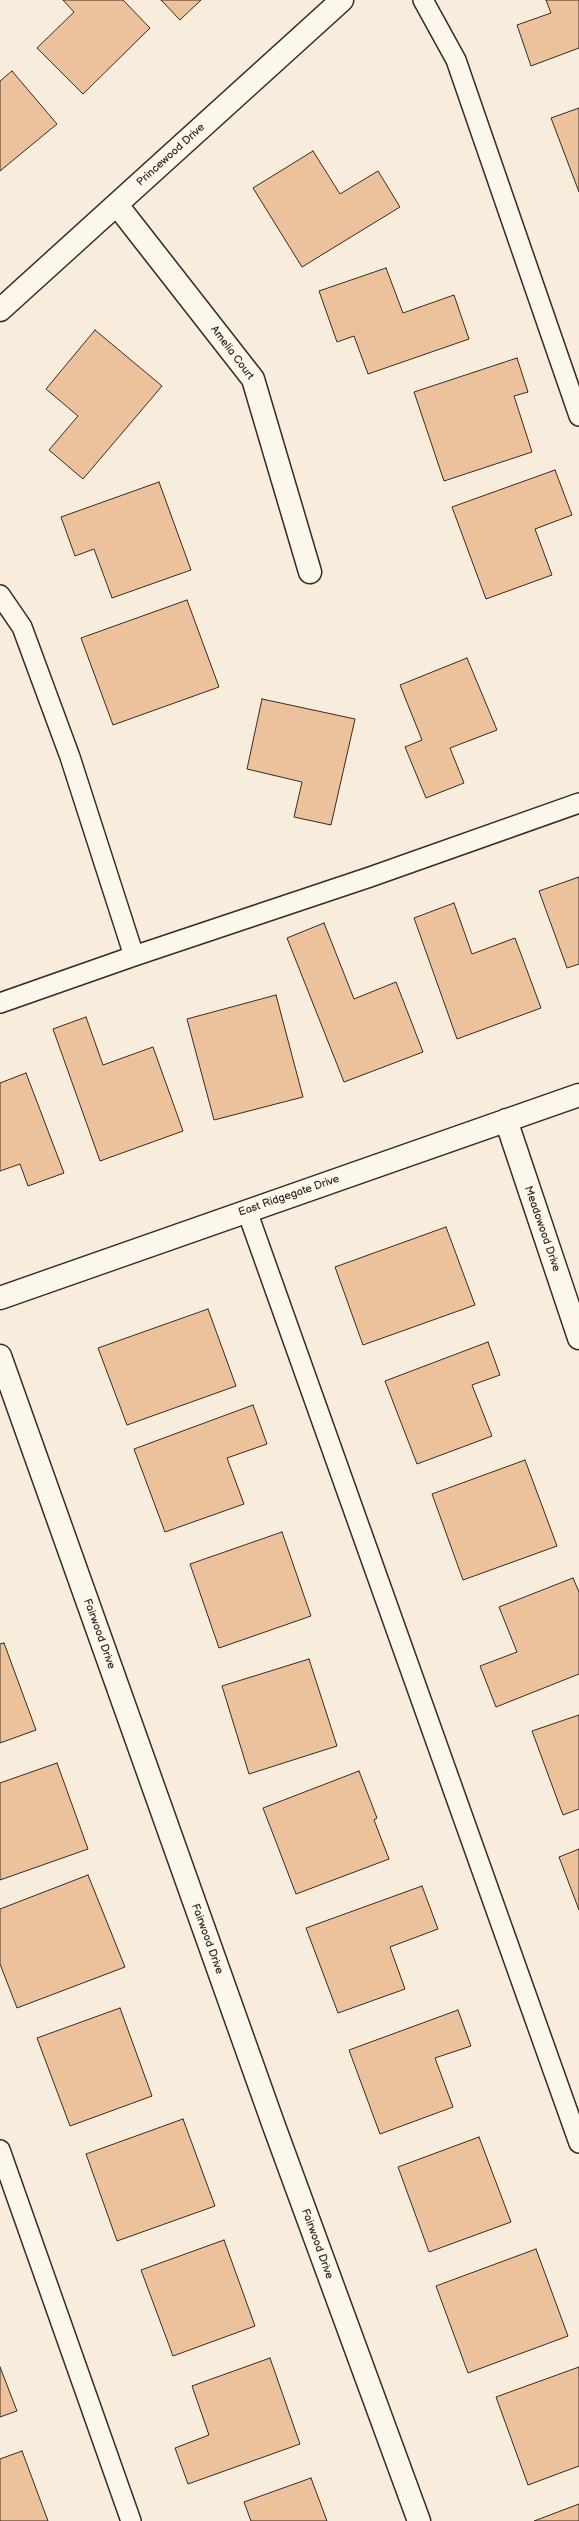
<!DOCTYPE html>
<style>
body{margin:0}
canvas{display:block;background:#f8ecdc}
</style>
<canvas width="579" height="2521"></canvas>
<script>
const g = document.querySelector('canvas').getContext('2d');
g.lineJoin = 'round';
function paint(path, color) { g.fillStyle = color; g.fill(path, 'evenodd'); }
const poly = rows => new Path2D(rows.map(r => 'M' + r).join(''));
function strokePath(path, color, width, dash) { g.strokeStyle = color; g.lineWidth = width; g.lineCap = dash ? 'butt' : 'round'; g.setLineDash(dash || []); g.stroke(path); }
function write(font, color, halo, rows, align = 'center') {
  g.font = font + ' "Balsamiq Sans",sans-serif'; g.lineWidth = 3.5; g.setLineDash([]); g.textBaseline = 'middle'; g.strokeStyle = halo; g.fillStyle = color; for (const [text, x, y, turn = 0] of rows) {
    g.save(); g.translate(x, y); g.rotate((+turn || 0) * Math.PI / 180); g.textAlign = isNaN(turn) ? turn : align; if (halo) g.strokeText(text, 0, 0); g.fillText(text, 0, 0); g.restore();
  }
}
const building = poly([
 [63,0,123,0,150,28,83,94,37,48,74,12,63,0],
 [161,0,201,0,180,20,161,0],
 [546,0,579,0,579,48,531,66,517,25,551,13,546,0],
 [12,71,57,124,0,171,0,81,12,71],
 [579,108,579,192,551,118,579,108],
 [313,151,340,194,378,171,400,207,302,267,253,188,313,151],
 [386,268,403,313,454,295,469,339,368,374,354,336,337,342,319,291,386,268],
 [95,330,162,386,83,479,49,450,78,416,46,389,95,330],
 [517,358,528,392,514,396,532,452,444,481,414,392,517,358],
 [555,470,572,515,535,529,552,575,486,599,452,507,555,470],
 [159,482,191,570,112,598,94,549,75,556,61,517,159,482],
 [187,600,219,687,113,725,81,638,187,600],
 [467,658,497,730,450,748,464,783,426,798,405,747,422,740,400,685,467,658],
 [262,699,355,719,331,825,294,817,302,782,247,769,262,699],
 [579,877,579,964,567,968,539,891,579,877],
 [454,903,472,954,515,938,541,1008,457,1039,414,918,454,903],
 [324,923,354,999,396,982,423,1052,344,1082,287,938,324,923],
 [276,995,303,1097,214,1120,187,1019,276,995],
 [86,1017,103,1065,153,1047,183,1131,100,1161,53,1029,86,1017],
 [26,1073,64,1173,28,1186,20,1164,0,1171,0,1083,26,1073],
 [446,1227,475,1305,363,1345,335,1267,446,1227],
 [208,1309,236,1386,127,1425,98,1348,208,1309],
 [488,1342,500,1375,472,1385,492,1436,417,1464,385,1381,488,1342],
 [253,1405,267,1444,227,1458,244,1504,165,1532,134,1449,253,1405],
 [525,1460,557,1546,463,1580,432,1494,525,1460],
 [282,1532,311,1616,219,1648,190,1564,282,1532],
 [573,1578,579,1592,579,1674,496,1707,480,1666,517,1652,499,1607,573,1578],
 [4,1643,36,1730,0,1743,0,1644,4,1643],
 [309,1659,337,1746,249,1774,222,1686,309,1659],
 [579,1715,579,1809,563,1815,532,1731,579,1715],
 [57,1763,88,1849,0,1880,0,1783,57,1763],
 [359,1771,377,1818,374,1820,389,1859,296,1894,263,1808,359,1771],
 [579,1849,579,1910,559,1857,579,1849],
 [88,1875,125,1967,17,2008,0,1964,0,1909,88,1875],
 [422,1886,438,1929,390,1947,405,1989,338,2013,306,1928,422,1886],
 [120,2008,152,2096,70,2126,37,2038,120,2008],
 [458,2010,471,2046,435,2058,453,2107,380,2134,349,2050,458,2010],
 [183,2119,215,2206,117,2241,86,2154,183,2119],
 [479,2137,511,2222,429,2252,398,2167,479,2137],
 [224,2240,255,2326,173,2356,141,2270,224,2240],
 [536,2249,568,2336,468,2373,436,2286,536,2249],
 [270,2358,300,2444,188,2484,175,2448,209,2435,192,2386,270,2358],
 [0,2367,17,2411,0,2417,0,2367],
 [579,2367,579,2466,528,2485,496,2397,579,2367],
 [22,2451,48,2521,0,2521,0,2459,22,2451],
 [311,2478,327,2521,251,2521,244,2502,311,2478],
 [579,2504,579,2521,534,2521,579,2504]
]);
paint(building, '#ecc29c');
strokePath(building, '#3b2a1e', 1);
const lane = poly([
 [423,0,456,60,579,416],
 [0,595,22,627,70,757,134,956],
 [0,1003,134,956,370,877,579,803],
 [247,1211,579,2143],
 [0,2150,131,2521]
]);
const street = poly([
 [117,205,253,379,310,572],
 [0,310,342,0],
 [506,1120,579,1338],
 [0,1298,579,1095],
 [0,1356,274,2126,419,2521]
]);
strokePath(lane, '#3b2a1e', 22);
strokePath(street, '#3b2a1e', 25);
strokePath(lane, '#fbf7ec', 19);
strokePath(street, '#fbf7ec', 22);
write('11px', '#3b2a1e', '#fbf7ec', [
 ["Princewood Drive",171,155,-42],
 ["Amelia Court",232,353,53],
 ["East Ridgegate Drive",289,1196,-19],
 ["Meadowood Drive",542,1229,71],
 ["Fairwood Drive",99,1634,70],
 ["Fairwood Drive",207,1939,70],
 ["Fairwood Drive",317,2244,70]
]);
</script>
